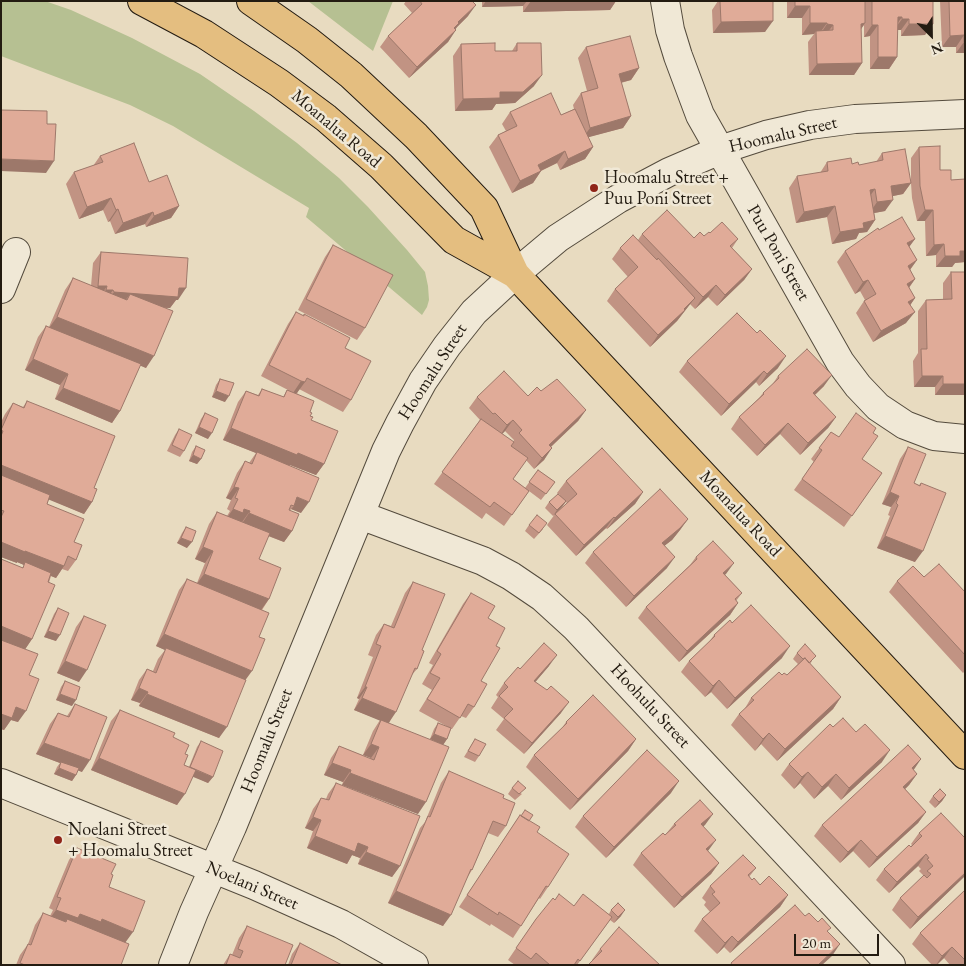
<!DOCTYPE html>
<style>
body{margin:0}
#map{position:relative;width:966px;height:966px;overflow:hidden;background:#e8dbc0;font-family:"EB Garamond",serif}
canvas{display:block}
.frame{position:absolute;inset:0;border:2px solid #231b11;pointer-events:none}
.north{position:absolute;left:906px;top:10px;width:50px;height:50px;-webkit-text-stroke:4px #f0e8d6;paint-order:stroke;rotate:157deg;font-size:14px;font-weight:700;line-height:20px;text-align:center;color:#231b11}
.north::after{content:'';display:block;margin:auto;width:18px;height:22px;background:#231b11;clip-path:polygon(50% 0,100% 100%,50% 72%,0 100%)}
.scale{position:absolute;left:794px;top:934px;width:85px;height:22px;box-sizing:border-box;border:2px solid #231b11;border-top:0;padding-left:6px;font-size:15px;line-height:18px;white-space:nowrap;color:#231b11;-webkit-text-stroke:4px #f0e8d6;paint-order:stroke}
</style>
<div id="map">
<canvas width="966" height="966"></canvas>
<div class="frame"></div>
<div class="north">N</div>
<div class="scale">20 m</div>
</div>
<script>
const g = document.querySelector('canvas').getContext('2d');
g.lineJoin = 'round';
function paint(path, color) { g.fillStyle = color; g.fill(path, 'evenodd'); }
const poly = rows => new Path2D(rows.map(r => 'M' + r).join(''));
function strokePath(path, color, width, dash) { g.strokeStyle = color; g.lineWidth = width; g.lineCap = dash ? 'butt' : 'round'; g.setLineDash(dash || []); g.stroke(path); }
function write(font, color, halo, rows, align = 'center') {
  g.font = font + ' "EB Garamond",serif'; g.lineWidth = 5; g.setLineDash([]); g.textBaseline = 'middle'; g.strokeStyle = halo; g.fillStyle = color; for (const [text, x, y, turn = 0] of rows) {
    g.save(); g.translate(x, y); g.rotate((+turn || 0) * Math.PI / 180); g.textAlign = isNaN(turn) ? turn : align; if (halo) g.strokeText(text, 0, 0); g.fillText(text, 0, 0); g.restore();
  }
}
paint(poly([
 [1,1,45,1,71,10,132,38,200,74,254,111,297,143,339,178,368,207,407,250,425,272,428,286,429,300,427,307,422,315,306,217,309,208,173,126,130,105,1,56],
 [308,1,393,1,373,51]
]), '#b6c092');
const minor = poly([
 [665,1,670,30,678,56,700,115,840,362,858,386,878,407,905,425,934,436,965,439],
 [1,289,16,252],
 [360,515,483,561,511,576,542,597,576,628,891,965],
 [1,783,254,885,341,924,414,965],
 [173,965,194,912,232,827,386,451,400,423,423,381,447,346,474,312,515,274,558,238,618,199,669,172,720,150,766,135,810,125,855,119,965,114]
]);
const major = poly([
 [142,1,204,34,279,83,326,118,381,166,454,240,515,274,965,755],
 [251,1,307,40,351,75,416,136,484,208,515,274]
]);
strokePath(minor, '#544b3d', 30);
strokePath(major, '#231b11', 30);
strokePath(minor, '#f0e8d6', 28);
strokePath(major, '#e4be80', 28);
paint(poly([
 [406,1,472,1,468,16,457,27,448,42,409,78,380,47,388,36,412,13,404,4],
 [482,1,616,1,610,10,523,12,523,6,482,7],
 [718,1,773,1,765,32,713,33,712,10],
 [787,1,933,1,925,35,901,36,901,30,897,30,897,57,889,69,870,69,870,36,864,37,864,25,861,29,862,63,854,75,809,75,808,42,814,34,802,35,802,18,787,18],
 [940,1,965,1,965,53,956,53,956,47,942,47],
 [517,43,534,86,515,103,496,104,492,110,455,111,453,56,461,44,495,51,512,51],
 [586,47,639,68,631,80,621,83,631,116,623,128,588,137,593,147,585,159,560,170,557,163,541,171,533,183,512,193,489,147,498,135,506,131,502,124,510,112,561,115,574,109,573,105,581,93,587,91,578,58],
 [919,147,940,170,951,180,965,179,965,262,955,263,952,267,936,267,936,255,926,256,925,221,917,221,912,198,911,183,903,194,893,196,885,211,874,213,875,220,867,232,859,233,856,239,832,244,827,217,796,223,789,188,797,176,820,173,827,162,859,165,876,162,882,153,911,182,911,158],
 [100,156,149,182,179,206,171,218,146,227,145,224,115,234,110,221,108,222,103,210,79,219,66,184,74,172,93,166],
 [879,230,915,239,909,246,917,260,910,270,915,279,909,288,915,298,910,305,906,323,873,342,856,313,864,301,865,300,860,291,855,294,837,262,845,251],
 [710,233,738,239,732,248,752,269,744,280,717,306,708,297,695,309,690,304,677,321,650,347,607,301,615,289,628,277,612,259,620,248,638,240,642,234,694,238,704,236],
 [333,245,365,328,357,340,298,310,325,257],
 [101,252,178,300,176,300,170,308,165,308,146,368,140,365,120,411,112,423,55,399,60,385,25,370,38,337,46,326,49,327,65,290,73,278,91,286,93,263],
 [951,272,965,272,965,395,935,395,935,387,914,387,913,361,918,353,918,311,926,300,943,299,943,283],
 [296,312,303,316,304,314,345,348,351,400,343,412,299,389,297,393,310,412,310,416,324,464,316,475,290,465,289,466,301,513,291,509,290,511,292,531,284,542,268,536,259,559,269,599,262,610,259,637,245,680,219,738,139,706,140,703,131,700,139,680,147,669,153,671,158,659,165,650,156,646,179,590,187,579,197,583,205,563,195,559,209,524,217,512,227,516,230,511,227,509,231,500,226,498,237,473,245,461,249,463,256,453,223,440,238,402,246,391,258,395,262,389,283,397,287,390,288,390,261,376,288,324],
 [687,361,778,368,759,386,756,382,721,416,679,372],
 [778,376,824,386,815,395,836,417,828,428,800,455,780,434,757,456,731,429,739,417,759,398,763,393,772,385],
 [220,379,225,402,212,397,216,385],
 [541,391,586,410,578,421,551,447,544,460,534,469,526,460,513,479,525,488,538,470,555,482,541,500,529,491,504,526,486,513,482,519,434,484,480,420,469,408,477,397,528,396],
 [505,431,514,440,513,442,502,434],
 [27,401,94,488,92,502,84,514,49,499,47,504,74,542,76,560,68,571,62,569,56,578,51,576,32,639,25,649,29,675,18,722,11,720,4,730,1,729,1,559,22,568,24,565,17,562,17,563,1,557,1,422,5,414,13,403,23,407],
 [205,413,208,439,195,433,201,419],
 [179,429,184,451,180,457,167,451,175,435],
 [831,432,839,437,873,433,862,459,882,473,844,527,794,490,814,462,811,459],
 [196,446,201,459,197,464,189,461,192,452],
 [908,447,914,483,919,485,921,483,915,562,877,548,890,516,888,515,891,507,882,504,900,459],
 [566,481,643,492,635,504,607,529,606,528,576,556,547,525,555,514,567,503,566,502,562,507,553,516,545,508,549,502,560,495,557,493],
 [688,519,680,530,672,540,665,545,667,568,626,607,585,563,593,552],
 [529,525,543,529,534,539,525,531],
 [186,527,187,548,177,543,182,533],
 [696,557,725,575,742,593,736,601,738,603,730,615,679,662,638,618,646,607,690,565],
 [924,577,965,592,965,671,963,673,889,592,897,581],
 [413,582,422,650,417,669,411,676,389,723,418,814,342,785,343,782,324,775,331,758,339,746,371,759,371,758,363,755,373,731,380,720,354,710,359,699,357,698,373,657,368,655,376,635,384,624,391,626,405,593],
 [471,593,488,618,496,646,481,681,474,707,466,718,461,716,452,729,451,729,447,739,443,745,430,739,434,729,438,723,448,727,419,711,432,690,422,684,433,665,429,663,463,604],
 [58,608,56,641,44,637,54,614],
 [84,616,79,682,57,673,76,627],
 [732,623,782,658,727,709,711,692,705,697,681,672,689,661,709,642,714,635],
 [797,653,812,661,810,664,841,697,833,709,777,761,761,744,755,751,731,725,739,714,744,710,751,698,782,675,787,675,798,664,793,659],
 [549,666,535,682,561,713,524,754,496,730,504,719,491,708,498,697,496,695,504,683,520,669],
 [65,681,72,706,56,700,61,687],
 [75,704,82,772,78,770,76,775,72,781,54,774,57,767,60,763,36,754,50,724,58,713,67,716],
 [120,710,173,737,185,754,184,765,189,767,197,747,201,741,213,777,208,783,193,776,177,805,91,770,111,721],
 [566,722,636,739,628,751,570,810,526,767,534,755,562,728],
 [833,727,882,762,841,800,828,786,814,799,800,783,794,789,781,775,789,764],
 [475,739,479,756,475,762,464,757],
 [913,770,917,774,909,785,905,789,926,812,918,823,869,868,853,851,840,863,814,836,822,825],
 [449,771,503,798,506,826,498,837,488,833,472,870,467,878,443,926,388,903,420,828,425,822,441,783],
 [336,783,400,866,392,877,358,864,360,858,352,855,347,864,307,848,313,831,305,828,313,809,321,798,326,799,328,794],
 [512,788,522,794,515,800,508,794],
 [671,793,606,858,575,827,583,816],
 [946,795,942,801,935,808,929,802,933,796],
 [713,814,703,826,708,851,719,863,711,874,674,908,633,865,641,853,665,835,674,824],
 [520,815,529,821,537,832,548,887,540,899,539,898,513,938,491,924,490,926,459,907],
 [919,833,965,876,910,929,892,910,900,898,924,876,919,871,921,869,918,866,889,893,876,880,884,869,912,845,911,844],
 [77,848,111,874,109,887,125,942,121,965,16,965,20,955,28,944,35,925,43,913,50,916,53,910,49,908,69,860],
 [756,868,749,877,752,880,760,885,788,895,780,907,730,953,724,947,717,954,694,931,702,919,710,912,704,905,706,902,702,898,710,886],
 [965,890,965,965,950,965,944,958,937,965,932,965,912,944,920,933],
 [555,900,574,906,609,914,611,910,621,916,614,923,610,920,577,965,515,965,508,960,536,919],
 [247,926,285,965,223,965,230,954,232,955,239,938],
 [300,943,342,965,288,965,292,954],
 [600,949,660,965,592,961,592,960]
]), '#c19383');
paint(poly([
 [486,1,527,1,523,6,482,7],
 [531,1,616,1,610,10,523,12],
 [476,5,468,16,457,27,451,35,446,39,458,22],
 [795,6,810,6,802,18,787,18],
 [898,17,902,17,894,28],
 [902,19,909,19,901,30,894,30],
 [773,21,765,32,713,33,721,22],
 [810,23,827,23,819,34,816,31,814,34,802,35],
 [865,23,857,35,861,24],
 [827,24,833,25,825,36,819,36],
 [909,24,933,24,925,35,901,36],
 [872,25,878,25,870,36,864,37],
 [456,30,448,42,409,78,417,67],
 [964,35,956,47,942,47,950,36],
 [964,42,965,42,965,53,956,53],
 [878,57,897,57,889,69,870,69],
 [862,63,854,75,809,75,817,64],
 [639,68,631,80,611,85,619,74],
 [542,75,534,86,515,103,496,104,492,110,455,111,463,99,500,92],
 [631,116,623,128,582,139,590,128],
 [593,147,585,159,560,170,568,159],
 [565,151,557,163,530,176,538,165],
 [1,159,54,161,46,173,1,171],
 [541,171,533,183,512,193,520,181],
 [911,183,903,194,883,198,891,186],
 [875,189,867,200,870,190],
 [111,198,103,210,79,219,87,207],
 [893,200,885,211,869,214,877,202],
 [179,206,171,218,146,227,154,216],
 [835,206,827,217,796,223,804,212],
 [118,209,110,221,108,222,116,210],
 [925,210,933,210,925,221,917,221],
 [153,212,145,224,115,234,123,223],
 [875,220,867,232,859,233,856,239,832,244,840,232,863,223],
 [915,239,907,250,907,243],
 [944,244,936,255,926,256,934,245],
 [960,251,965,251,965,262,955,263,952,267,936,267,945,256],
 [917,260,909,271,908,266],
 [752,269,744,280,717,306,725,295],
 [915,279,907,290,907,284],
 [868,280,860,291,855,294,863,282],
 [716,285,708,297,695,309,703,297],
 [98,286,107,286,99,298,90,297],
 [179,288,186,288,178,300,176,300,170,308,124,305,127,300,130,294,122,305,106,304,114,292],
 [106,290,113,290,105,301,98,301],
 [695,298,677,321,650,347,658,335],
 [915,298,907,310,908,302],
 [915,312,906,323,873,342,881,331],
 [57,317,154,356,146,368,49,328],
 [786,356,778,368,759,386,767,374],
 [33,359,68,374,60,385,25,370],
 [764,371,756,382,721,416,729,404],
 [832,375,824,386,805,404,813,393],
 [922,376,943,376,935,387,914,387],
 [301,381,305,382,297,393,293,393],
 [943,384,965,384,965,395,935,395],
 [63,388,120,411,112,423,55,399],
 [216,391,229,396,225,402,212,397],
 [586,410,578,421,541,456,549,445],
 [836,417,828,428,800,455,808,443],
 [513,420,505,431,499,437,507,425],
 [788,423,780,434,757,456,765,445],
 [199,427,212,433,208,439,195,433],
 [231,428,298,453,324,464,316,475,290,465,289,466,223,440],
 [552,448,544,460,534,469,542,458],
 [193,455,201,459,197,464,189,461],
 [1,465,92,502,84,514,1,480],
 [234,487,239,488,231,500,226,498],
 [643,492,635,504,607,529,615,518],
 [890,492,899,496,891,507,882,504],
 [297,497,309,502,301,513,291,509,294,506],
 [566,501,562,507,553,516,557,510],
 [233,509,244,509,250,511,242,522,225,521],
 [249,513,292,531,284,542,241,525],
 [614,517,606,528,576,556,584,545],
 [688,519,680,530,672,540,654,554,662,543],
 [885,536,923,551,915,562,877,548],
 [181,538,192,542,187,548,177,543],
 [1,542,25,551,64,566,56,578,24,565,25,562,24,565,17,562,17,563,1,557],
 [203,547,213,551,205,563,195,559],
 [675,557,667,568,626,607,634,596],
 [734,563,726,574,715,584,723,573],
 [204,574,269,599,261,610,196,585],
 [738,603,730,615,679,662,687,651],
 [1,626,32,639,24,651,1,641],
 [48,631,60,635,56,641,44,637],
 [164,634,252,671,244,682,166,648,165,650,156,646],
 [790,646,782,658,727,709,735,698],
 [557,655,549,666,526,693,534,681],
 [65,661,87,670,79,682,57,673],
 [719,680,711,692,705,697,713,686],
 [365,687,367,687,359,699,357,698],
 [139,688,148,692,140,703,131,700],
 [60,694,76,700,72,706,56,700],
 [147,694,227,727,219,738,139,706],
 [841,697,833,709,777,761,785,749],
 [362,698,396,712,388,724,354,710],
 [569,702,561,713,524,754,532,743],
 [16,707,26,711,18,722,11,720,4,730,1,729,1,714],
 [769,733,761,744,755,751,763,739],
 [434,734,447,739,443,745,430,739],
 [636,739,628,751,570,810,578,799],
 [44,743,90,760,82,772,61,764,61,762,60,763,36,754],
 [371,744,379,747,371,758,363,755],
 [890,750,882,762,841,800,849,788],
 [99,758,185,794,177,805,91,770],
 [921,759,913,771,912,768],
 [332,763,351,770,343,782,324,775],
 [59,768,76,775,72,781,54,774],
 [190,768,213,777,208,783,186,774],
 [808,772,800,783,794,789,802,777],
 [350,773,426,802,418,814,342,785],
 [836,774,828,786,814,799,822,787],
 [917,774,909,785,895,799,903,787],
 [679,781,671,793,606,858,614,847],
 [946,795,942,801,935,808,939,802],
 [926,812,918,823,869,868,877,857],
 [713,814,705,825,693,836,701,824],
 [313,817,321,820,313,831,305,828],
 [315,836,358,843,368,847,360,858,352,855,347,864,307,848],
 [716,840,708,851,706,849],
 [861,840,853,851,840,863,848,852],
 [366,852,400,866,392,877,358,864],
 [926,854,918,866,889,893,897,882],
 [719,863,711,874,674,908,682,897],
 [965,873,965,876,910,929,918,917],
 [396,891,451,915,443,926,388,903],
 [788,895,780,907,730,953,738,942],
 [56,910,80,914,102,919,133,932,125,943,66,922,67,919,62,926,48,921],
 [625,910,621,916,614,923,618,917],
 [732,936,724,947,717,954,725,943],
 [840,944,832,956,822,965,818,965],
 [952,947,944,958,936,965,942,956]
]), '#9d786a');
const building = poly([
 [420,1,472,1,476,5,458,22,459,23,454,28,456,30,417,67,388,36,422,4,420,1],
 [720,1,773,1,773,21,721,22,720,1],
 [795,1,865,1,865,23,861,24,862,63,817,64,816,31,833,30,833,25,827,24,827,23,810,23,810,6,795,6,795,1],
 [872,1,933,1,933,24,909,24,909,19,902,19,902,17,898,17,897,57,878,57,878,25,872,25,872,1],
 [949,1,965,1,965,42,964,42,964,35,950,36,949,1],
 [630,36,639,68,619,74,631,116,590,128,581,93,598,88,586,47,630,36],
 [495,43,495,51,517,51,517,43,541,43,542,75,523,92,500,92,500,98,463,99,461,44,495,43],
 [551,93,561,115,575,109,593,147,568,159,565,151,538,165,541,171,520,181,498,135,517,126,510,112,551,93],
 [1,110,47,111,47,124,56,124,54,161,1,159,1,110],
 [134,143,149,182,167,175,179,206,154,216,153,212,123,223,118,209,116,210,111,198,87,207,74,172,103,162,100,156,134,143],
 [940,146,940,170,951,170,951,180,965,179,965,251,960,251,960,256,945,256,944,244,934,245,933,210,925,210,920,186,919,147,940,146],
 [905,149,911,183,891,186,893,200,877,202,875,189,870,190,875,220,863,223,864,228,840,232,835,206,804,212,797,176,828,171,827,162,851,158,852,164,858,162,859,165,883,160,882,153,905,149],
 [667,210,694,238,700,232,704,236,709,232,710,233,722,222,738,239,730,246,752,269,725,295,716,285,703,297,642,234,667,210],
 [902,217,915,239,907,243,917,260,908,266,915,279,907,284,915,298,908,302,915,312,881,331,864,301,876,294,868,280,863,282,845,251,878,228,879,230,902,217],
 [633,235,657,260,658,258,695,298,684,309,685,310,658,335,615,289,638,267,620,248,633,235],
 [333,245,393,275,365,328,306,299,333,245],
 [101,252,188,258,186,288,179,288,178,297,114,292,113,290,106,290,107,286,98,286,101,252],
 [951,272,965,272,965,384,943,384,943,376,922,376,921,349,927,349,926,300,952,299,951,272],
 [73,278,127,300,130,294,173,311,154,356,57,317,73,278],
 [296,312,304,316,304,314,350,338,345,348,371,361,351,400,307,378,305,382,301,381,269,365,296,312],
 [737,313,757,333,760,330,786,356,767,374,764,371,729,404,687,361,737,313],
 [46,326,141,364,120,411,63,388,68,374,33,359,46,326],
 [807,349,832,375,813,393,836,417,808,443,788,423,765,445,739,417,764,394,763,393,779,378,778,376,807,349],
 [504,371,528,396,537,387,541,391,557,379,586,410,549,445,552,448,542,458,519,433,522,430,513,420,507,425,495,413,493,414,477,397,504,371],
 [220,379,234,383,229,396,216,391,220,379],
 [262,389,284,397,287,390,314,401,310,412,312,413,310,416,313,417,311,420,338,431,324,464,298,453,297,455,231,428,246,391,259,396,262,389],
 [27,401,115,436,94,488,97,489,92,502,1,465,1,436,3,431,1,430,13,403,24,408,27,401],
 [205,413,218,419,212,433,199,427,205,413],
 [856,413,876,428,873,433,878,436,862,459,882,473,852,516,802,479,822,450,819,448,831,432,839,437,856,413],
 [481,419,514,442,511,446,528,458,513,479,529,491,512,515,494,502,490,507,442,472,481,419],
 [179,429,192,435,184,451,172,445,179,429],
 [196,446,205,450,201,459,193,455,196,446],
 [908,447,926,454,914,483,920,486,921,483,946,493,923,551,885,536,898,505,896,503,899,496,890,492,908,447],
 [602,448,643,492,615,518,614,517,584,545,555,514,577,494,566,481,602,448],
 [257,452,319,478,309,502,297,497,294,506,291,505,289,510,299,514,292,531,249,513,250,511,244,509,243,513,233,509,238,499,235,498,239,488,234,487,245,461,252,464,257,452],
 [538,470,555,482,546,494,529,482,538,470],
 [1,475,50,495,47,504,84,519,74,542,82,545,76,560,68,556,64,566,25,551,25,552,1,542,1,517,4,511,1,510,1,475],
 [660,489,688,519,680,528,662,543,675,557,634,596,593,552,660,489],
 [558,494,566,501,557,510,549,502,558,494],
 [217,512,270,533,259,559,281,568,269,599,204,574,213,551,203,547,217,512],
 [537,515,547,523,539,533,529,525,537,515],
 [186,527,196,531,192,542,181,538,186,527],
 [713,541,734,563,723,573,742,593,735,599,738,603,687,651,646,607,697,559,696,557,713,541],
 [1,559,23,568,25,562,51,573,48,582,55,585,32,639,1,626,1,559],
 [939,564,965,592,965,655,897,581,913,566,924,577,939,564],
 [187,579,269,613,259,637,265,639,252,671,164,634,187,579],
 [413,582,445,594,422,650,424,651,417,669,415,668,396,712,362,698,367,687,365,687,381,646,376,644,384,624,394,628,413,582],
 [471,593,495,606,488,618,505,628,496,646,500,648,481,681,487,684,474,707,468,704,460,718,427,699,440,678,430,673,441,654,437,651,471,593],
 [751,605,790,646,735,698,719,680,713,686,689,661,715,636,714,635,730,620,732,623,751,605],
 [58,608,69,613,60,635,48,631,58,608],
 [84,616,106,625,87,670,65,661,84,616],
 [1,640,38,654,29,675,39,679,26,711,16,707,12,718,1,714,1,640],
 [544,643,557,655,534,681,547,690,551,686,569,702,532,743,504,718,513,709,499,696,508,687,504,683,518,667,520,669,544,643],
 [805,644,816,656,809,663,805,658,803,659,797,653,805,644],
 [166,648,246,680,227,727,147,694,148,692,139,688,147,669,156,673,166,648],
 [805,658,841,697,785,749,769,733,763,739,739,714,754,700,751,698,779,672,782,675,784,673,787,675,805,658],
 [65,681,80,687,76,700,60,694,65,681],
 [593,695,636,739,578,799,534,755,567,723,566,722,593,695],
 [75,704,107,717,90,760,44,743,58,713,69,717,75,704],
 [120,710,175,733,173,737,189,745,185,754,188,755,184,765,196,770,185,794,99,758,120,710],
 [843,718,856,732,865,724,890,750,849,788,836,774,822,787,808,772,802,777,789,764,830,724,833,727,843,718],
 [381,720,449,747,426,802,350,773,351,770,332,763,339,746,374,760,379,747,371,744,381,720],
 [438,723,451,728,447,739,434,734,438,723],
 [475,739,486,744,479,756,468,751,475,739],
 [201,741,223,751,213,777,190,767,201,741],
 [908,745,921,759,912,768,917,774,903,787,926,812,877,857,861,840,848,852,822,825,908,745],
 [647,750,679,781,614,847,583,816,647,750],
 [61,762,79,768,76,775,59,768,61,762],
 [449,771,504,795,503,798,515,803,506,826,493,821,472,870,471,869,451,915,396,891,428,816,430,817,449,771],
 [518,781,526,788,519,794,512,788,518,781],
 [336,783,420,816,400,866,366,852,368,847,358,843,355,852,315,836,321,820,313,817,321,798,329,800,336,783],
 [940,789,946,795,939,802,933,796,940,789],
 [700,800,713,814,701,824,716,840,706,849,719,863,682,897,641,853,663,833,665,835,676,825,674,824,700,800],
 [525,810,533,815,529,821,521,816,525,810],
 [941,813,965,838,965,873,918,917,900,898,924,875,927,878,931,874,927,871,933,866,927,859,929,858,926,854,897,882,884,869,909,845,911,847,922,836,919,833,941,813],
 [520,815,540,827,537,832,569,854,548,887,546,886,521,926,499,912,498,915,467,895,520,815],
 [77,848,116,864,111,874,113,875,109,887,145,901,133,932,102,919,101,922,80,914,78,918,56,910,61,898,57,897,77,848],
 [743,855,756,868,748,875,752,880,754,878,760,885,769,876,788,895,738,942,732,936,725,943,702,919,720,903,712,894,715,892,710,886,743,855],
 [965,890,965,960,952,947,942,956,920,933,965,890],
 [559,894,574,906,583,894,612,917,580,961,578,959,574,965,550,965,536,953,531,959,516,948,536,919,553,898,555,900,559,894],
 [618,903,625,910,618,917,611,910,618,903],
 [795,905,805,916,809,913,818,922,822,918,831,928,827,931,840,944,818,965,732,965,731,963,795,905],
 [43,913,66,922,67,919,129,944,121,965,25,965,20,963,28,944,31,945,43,913],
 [247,926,293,945,285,965,226,965,230,954,240,958,243,951,238,949,247,926],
 [619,927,660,965,588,965,602,951,600,949,619,927],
 [300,943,342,965,291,965,300,943]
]);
paint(building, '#e0ab98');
strokePath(building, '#9d786a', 1);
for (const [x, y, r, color] of [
 [594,188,5,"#8f2418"],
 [58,840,5,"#8f2418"]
]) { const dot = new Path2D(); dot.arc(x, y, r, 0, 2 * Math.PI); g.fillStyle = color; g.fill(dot); strokePath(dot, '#f0e8d6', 2); }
write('18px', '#231b11', '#f0e8d6', [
 ["Moanalua Road",336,129,40],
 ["Hoomalu Street",783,135,-13],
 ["Puu Poni Street",778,253,60],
 ["Hoomalu Street",433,372,-57],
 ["Moanalua Road",740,514,47],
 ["Hoohulu Street",650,706,47],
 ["Hoomalu Street",267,741,-68],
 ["Noelani Street",252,886,23]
]);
write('18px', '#231b11', '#f0e8d6', [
 ["Hoomalu Street +",604,178],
 ["Puu Poni Street",604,199],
 ["Noelani Street",68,830],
 ["+ Hoomalu Street",68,851]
], 'left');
</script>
